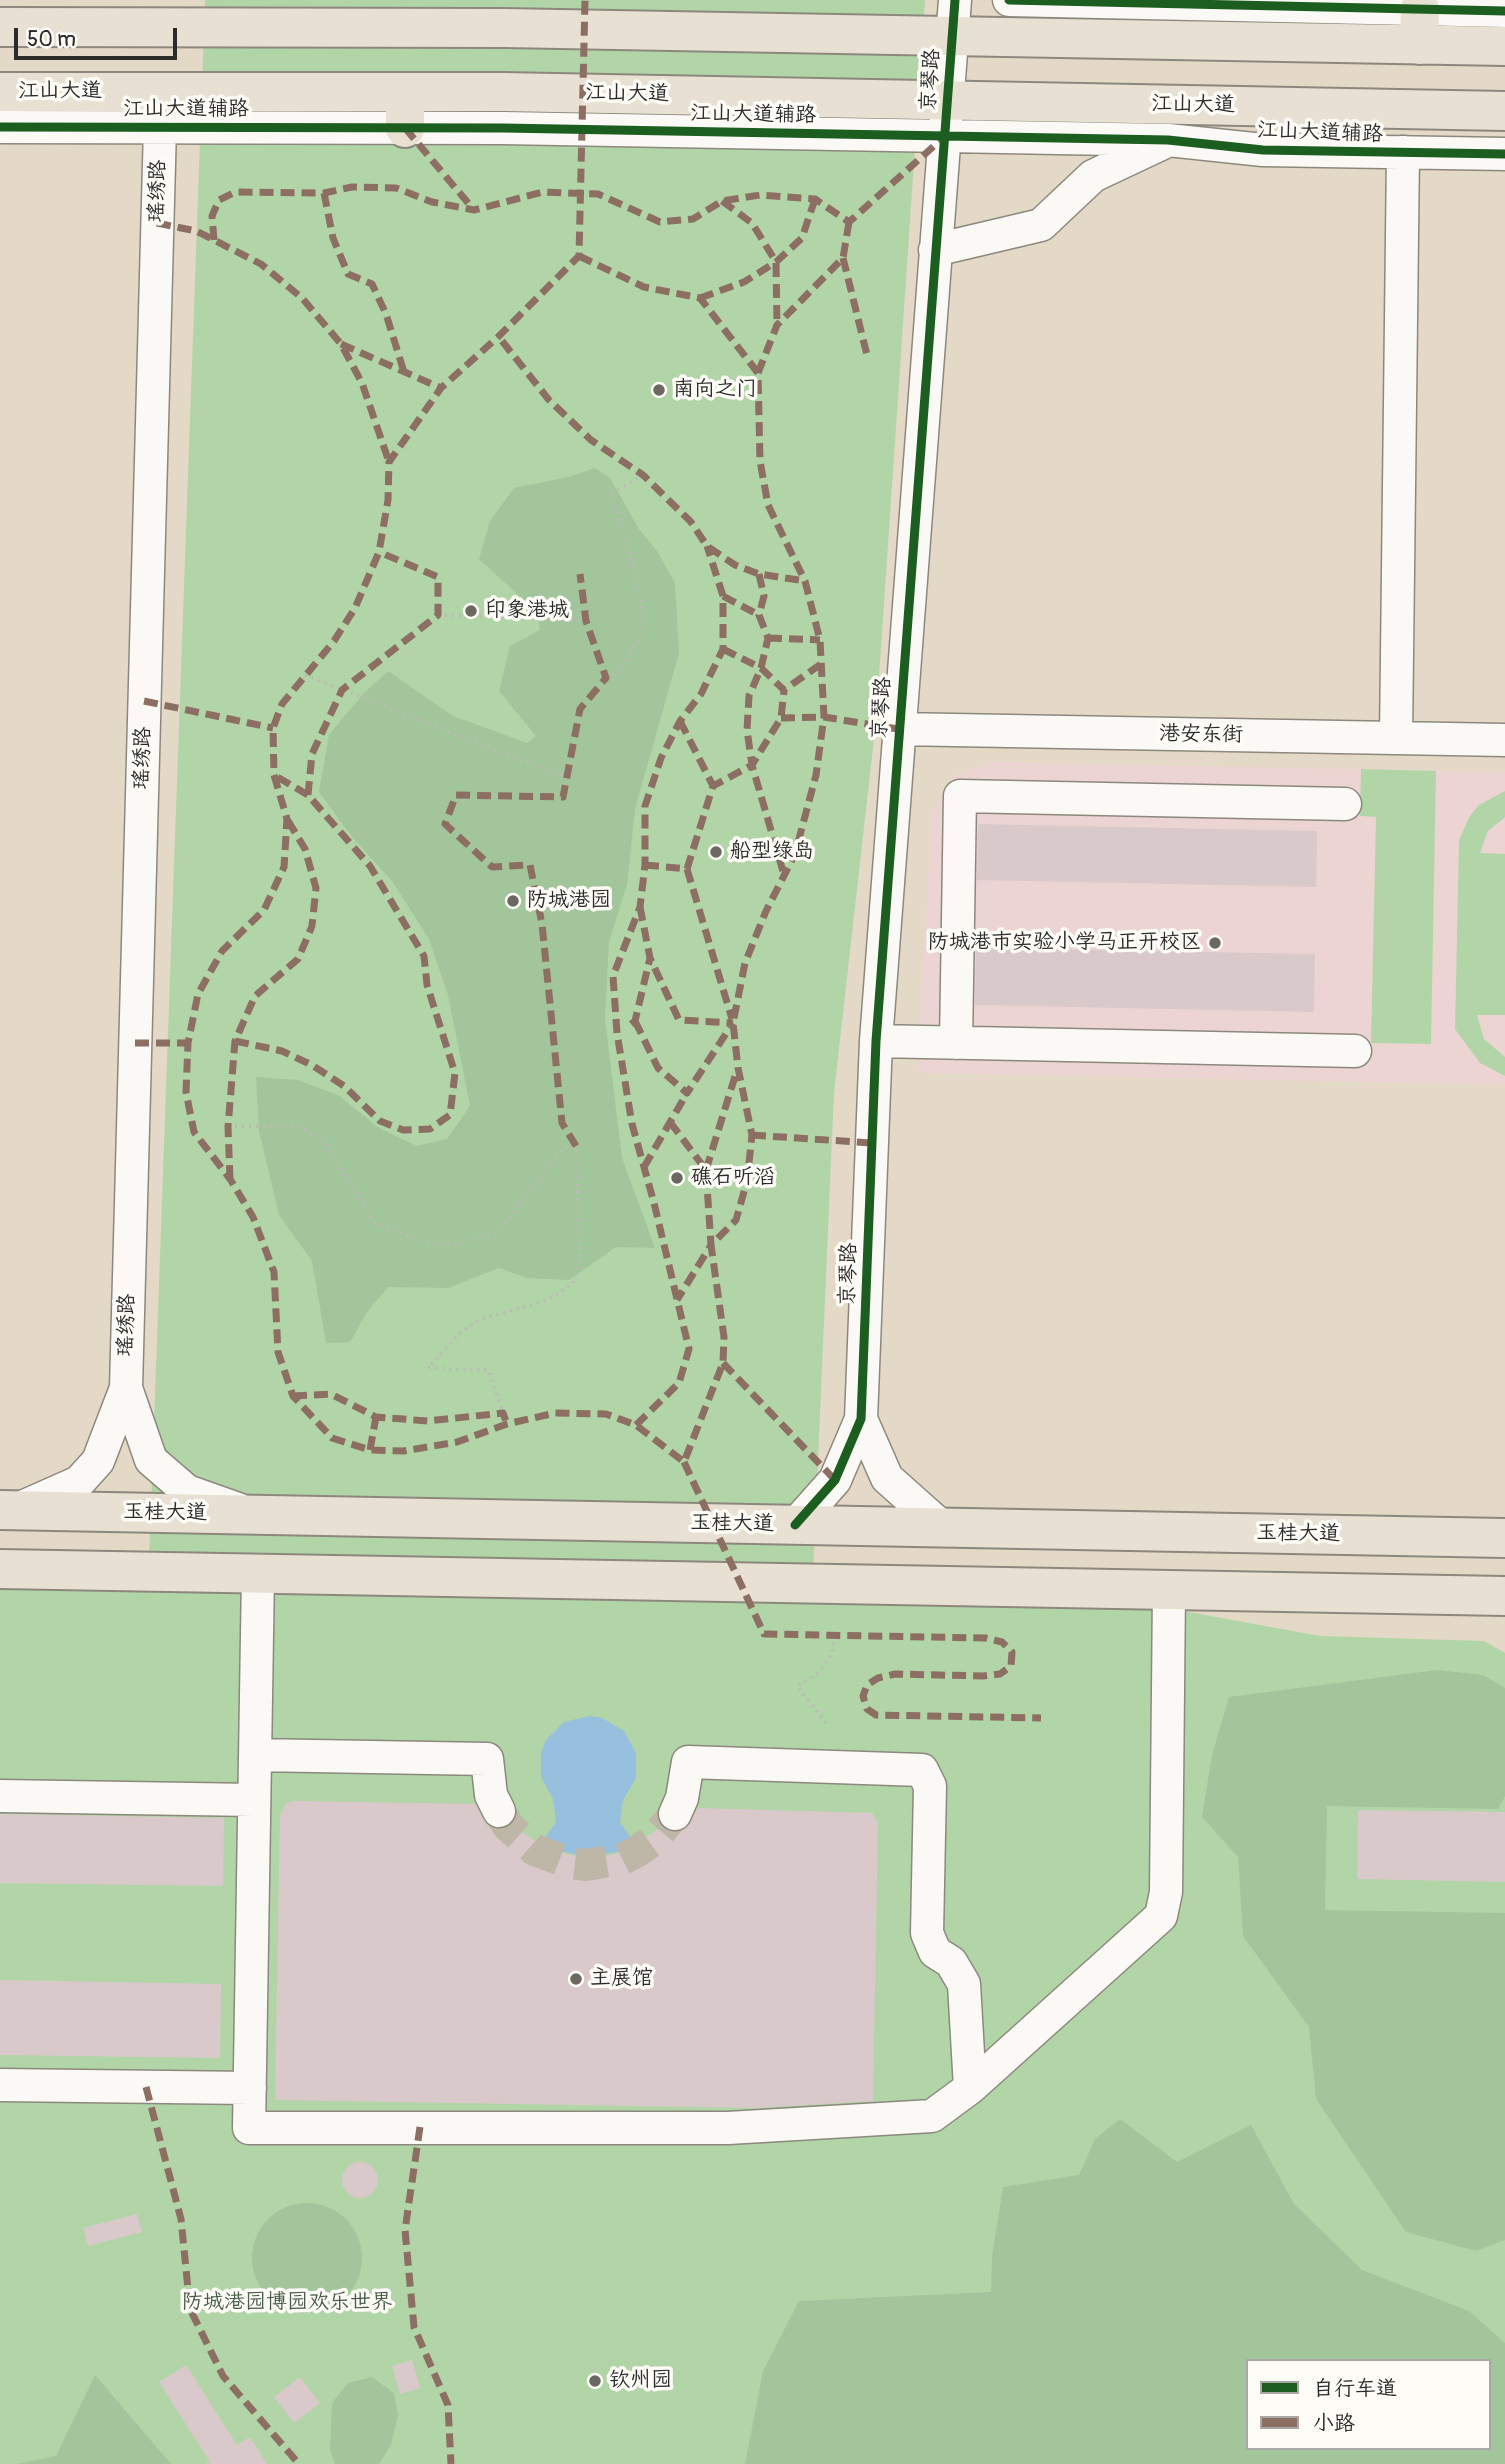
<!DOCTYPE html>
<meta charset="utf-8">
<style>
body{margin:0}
#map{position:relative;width:1505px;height:2464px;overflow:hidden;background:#e3d9c6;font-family:Pangolin,"LXGW WenKai TC",sans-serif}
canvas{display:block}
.legend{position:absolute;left:1246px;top:2359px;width:245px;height:91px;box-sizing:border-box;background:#fdfcf7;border:2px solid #a9a8a5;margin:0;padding:9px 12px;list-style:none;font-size:21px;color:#2b2b2b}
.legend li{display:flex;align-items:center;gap:14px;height:35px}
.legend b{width:35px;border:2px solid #a9a8a5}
.scale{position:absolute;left:14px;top:28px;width:163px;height:32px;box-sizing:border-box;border:4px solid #2b2b2b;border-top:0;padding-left:9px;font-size:21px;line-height:24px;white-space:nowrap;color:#2b2b2b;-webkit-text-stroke:5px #fdfcf7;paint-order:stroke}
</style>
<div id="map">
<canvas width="1505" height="2464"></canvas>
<ul class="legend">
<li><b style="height:9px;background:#1b5e20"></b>自行车道</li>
<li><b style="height:9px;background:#8d6e63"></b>小路</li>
</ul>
<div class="scale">50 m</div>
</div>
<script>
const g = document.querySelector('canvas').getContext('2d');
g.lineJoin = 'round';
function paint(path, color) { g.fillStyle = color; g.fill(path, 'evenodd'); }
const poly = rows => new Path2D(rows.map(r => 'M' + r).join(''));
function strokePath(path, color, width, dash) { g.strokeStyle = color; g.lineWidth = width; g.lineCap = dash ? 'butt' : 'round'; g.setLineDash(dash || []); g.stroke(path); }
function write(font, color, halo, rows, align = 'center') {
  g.font = font + ' Pangolin,"LXGW WenKai TC",sans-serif'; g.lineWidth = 7; g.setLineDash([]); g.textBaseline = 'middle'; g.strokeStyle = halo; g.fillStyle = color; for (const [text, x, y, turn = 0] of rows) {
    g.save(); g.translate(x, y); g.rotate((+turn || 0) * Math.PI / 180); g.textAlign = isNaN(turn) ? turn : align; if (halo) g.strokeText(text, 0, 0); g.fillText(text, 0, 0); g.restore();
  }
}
paint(poly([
 [992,762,1505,772,1505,1085,917,1073,932,813,954,775]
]), '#ecd4d3');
paint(poly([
 [205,0,925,0,876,721,834,1093,812,1598,1145,1604,1320,1636,1484,1641,1505,1653,1505,2464,0,2464,0,1590,148,1590],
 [1248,2361,1489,2361,1489,2448,1248,2448],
 [1361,769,1436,771,1431,1044,1371,1043,1376,817,1360,816],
 [1505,791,1505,817,1488,831,1480,853,1505,854,1505,1015,1477,1015,1484,1039,1505,1057,1505,1076,1480,1063,1455,1029,1459,840,1470,816,1479,805]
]), '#b2d5a7');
paint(poly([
 [595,468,610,478,639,529,657,551,675,583,679,653,635,809,627,885,609,942,605,1019,622,1158,655,1248,616,1247,569,1280,527,1278,499,1268,448,1288,388,1287,367,1312,350,1342,326,1343,312,1261,279,1215,259,1131,256,1077,298,1080,338,1095,379,1128,417,1146,447,1139,470,1106,448,995,429,939,392,881,353,838,319,792,329,735,362,695,388,671,453,716,527,743,536,736,499,691,510,646,540,630,537,612,479,559,490,521,514,488,568,477],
 [1437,1670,1483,1675,1505,1688,1505,1796,1498,1809,1327,1806,1325,1910,1505,1913,1505,2240,1476,2251,1406,2232,1316,2099,1309,2027,1243,1936,1238,1857,1202,1817,1212,1755,1229,1697],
 [1120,2119,1177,2162,1251,2125,1294,2204,1362,2270,1469,2311,1505,2343,1505,2464,745,2464,763,2371,799,2301,991,2292,992,2256,1003,2187,1079,2175,1095,2139],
 [1248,2361,1489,2361,1489,2448,1248,2448],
 '252 2258a55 55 0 1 1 110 0a55 55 0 1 1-110 0Z',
 [95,2375,171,2464,16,2464,56,2456],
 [372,2377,394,2393,398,2415,391,2445,379,2464,335,2464,330,2450,332,2403,348,2383]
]), '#a3c59b');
paint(poly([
 [589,1716,602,1718,624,1731,636,1753,636,1778,623,1800,620,1823,631,1838,638,1842,622,1851,587,1857,551,1849,536,1840,545,1838,556,1822,553,1799,541,1777,541,1752,546,1740,564,1722]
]), '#97bfde');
paint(poly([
 [978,824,1317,831,1316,887,977,880],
 [976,948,1315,954,1314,1012,975,1005],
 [295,1801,475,1804,489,1827,499,1829,511,1824,548,1850,581,1857,612,1855,627,1850,662,1826,676,1832,685,1829,698,1808,872,1813,878,1823,873,2101,755,2108,275,2100,280,1815,286,1803],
 [1358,1810,1505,1812,1505,1882,1357,1879],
 [0,1814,224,1818,223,1886,0,1883],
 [0,1980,221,1984,220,2058,0,2055],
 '342 2180a18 18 0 1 1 36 0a18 18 0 1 1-36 0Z',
 [137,2214,142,2232,88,2246,83,2228],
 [412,2360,420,2388,400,2394,392,2366],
 [186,2365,237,2445,250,2437,267,2464,206,2464,210,2462,159,2382],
 [300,2377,320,2403,294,2423,274,2397]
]), '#d9c9ca');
strokePath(poly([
 [499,1811,508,1826,535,1850,569,1863,586,1865,622,1859,638,1851,652,1841,675,1814]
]), '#beb6a7', 32, [32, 16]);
const minor = poly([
 [1009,0,1505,11],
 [0,127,503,128,1168,140,1263,150,1505,154],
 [935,250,1041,225,1093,176,1163,143],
 [898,729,1505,740],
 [1396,738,1403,152],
 [876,1041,1355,1051],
 [956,1043,960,796,1345,804],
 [126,1388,151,1460,187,1491,238,1509],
 [861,1419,887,1478,942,1527],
 [18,1509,79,1482,98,1461,126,1388,160,127],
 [795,1525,835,1480,861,1419,876,1041,955,0],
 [258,1573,249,2128,728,2128,932,2116,970,2088,1161,1916,1166,1892,1169,1590],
 [255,1755,487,1759,491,1795,499,1811],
 [0,1796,254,1800],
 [675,1814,682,1798,688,1762,922,1770,930,1786,927,1933,935,1952,951,1962,964,1984,970,2088],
 [0,2085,250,2088]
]);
const major = poly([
 [0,27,504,28,1505,46],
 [1419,45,1420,9],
 [0,92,503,92,1505,111],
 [405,92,405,128],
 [0,1510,1505,1538],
 [0,1569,1505,1596]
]);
strokePath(minor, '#8c887e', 35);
strokePath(major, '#8c887e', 42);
strokePath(poly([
 [438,615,586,621],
 [305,675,567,778],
 [606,678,622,670,640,636,643,612,631,556,612,493,643,475],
 [228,1127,295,1125,324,1140,375,1223,427,1242,456,1245,499,1231,563,1148,576,1146,581,1258,573,1283,548,1300,479,1320,459,1334,428,1368,488,1370,503,1413],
 [826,1723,797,1686,817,1674,832,1654,834,1634]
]), '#bcbab7', 3.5, [2, 5]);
strokePath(minor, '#fbf9f6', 32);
strokePath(major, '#e7e0d3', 38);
strokePath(poly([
 [405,128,474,210],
 [324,193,333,238,348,274,372,284,386,314,404,372],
 [722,201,752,223,776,262,777,325],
 [157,223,196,231,214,240,261,264,302,298,341,344,362,383,389,462],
 [214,240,212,216,219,200,235,192,324,193,352,187,396,188,432,202,474,210,543,192,598,194,660,222,693,219,722,201,760,195,815,199,849,222,944,137],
 [579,256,644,287,700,298,758,373,760,461,768,505,805,581,820,640,824,717,816,775,795,854,766,911,745,963,733,1023,738,1068,752,1135,747,1181,736,1220,711,1245,724,1337,723,1363,684,1462,636,1425,606,1414,555,1413,507,1424,457,1442,404,1451,370,1450,332,1438,293,1396,278,1352,274,1272,253,1217,230,1179,194,1132,186,1092,188,1043,198,994,222,951,264,910,284,867,287,819,274,775,273,728,282,704,334,641,355,608,379,552,388,500,389,462,441,388,498,337,579,256,585,0],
 [843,258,867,355],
 [700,298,744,282,776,262,802,238,815,199],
 [502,341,549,400,591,440,643,475,691,522,707,546,735,565,759,574,805,581],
 [341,344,441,388],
 [758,373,777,325,843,258,849,222],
 [759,574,764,596,759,615,768,638,761,668,749,696,747,730,752,765,784,875],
 [723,596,759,615],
 [768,638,820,640],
 [723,649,761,668,784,690,821,664],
 [144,701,273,728],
 [781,718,824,717,898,729],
 [680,721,713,786],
 [308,795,312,754,342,690,438,615,438,577,379,552],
 [645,865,687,869,713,786,752,765,781,718,784,690],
 [687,869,732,1019],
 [640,907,650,958,679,1020,733,1023],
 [635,1021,658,1068,687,1093,733,1023],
 [631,1024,635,1021,650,958],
 [235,1041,282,1051,312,1065,344,1086,380,1121,403,1130,430,1129,450,1115,455,1073,427,985,424,956,370,866,308,795,274,775],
 [135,1043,188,1043],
 [670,1122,706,1170,711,1245,677,1300],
 [752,1135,872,1143],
 [576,1146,562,1123,542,924,530,865,492,867,445,824,456,795,563,797,580,709,606,678,586,621,580,574],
 [644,1167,687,1093],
 [706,1170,737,1070],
 [230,1179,228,1127,235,1041,255,996,298,959,312,926,316,888,305,849,287,819],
 [723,1363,835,1480],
 [293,1396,331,1394,376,1417,428,1421,503,1413,507,1424],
 [636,1425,679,1383,689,1349,654,1203,632,1124,617,1033,613,976,640,907,645,865,645,806,661,758,680,721,701,694,723,649,723,596,707,546],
 [370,1450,376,1417],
 [684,1462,764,1634,985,1638,1002,1642,1012,1652,1011,1666,1000,1674,983,1676,895,1674,878,1678,867,1685,863,1696,867,1709,876,1715,1041,1718],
 [146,2087,181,2219,190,2309,223,2376,299,2464],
 [420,2127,405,2230,414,2327,448,2405,451,2464]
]), '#8d6e63', 7, [14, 7]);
strokePath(poly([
 [1009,0,1505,11],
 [0,127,503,128,1168,140,1263,150,1505,154],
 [795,1525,835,1480,861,1419,876,1041,955,0]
]), '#1b5e20', 9);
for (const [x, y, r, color] of [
 [659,390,7,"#6b6861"],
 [471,611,7,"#6b6861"],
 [716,852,7,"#6b6861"],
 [513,901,7,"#6b6861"],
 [1215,943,7,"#6b6861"],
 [677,1178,7,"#6b6861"],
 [576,1979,7,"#6b6861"],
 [595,2381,7,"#6b6861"]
]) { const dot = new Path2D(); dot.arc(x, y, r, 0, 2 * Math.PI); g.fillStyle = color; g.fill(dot); strokePath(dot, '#fdfcf7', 2.5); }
write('21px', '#2b2b2b', '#fdfcf7', [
 ["京琴路",931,80,-86],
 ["江山大道",60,92],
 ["江山大道",627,94,1],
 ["江山大道",1193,105,1],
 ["江山大道辅路",186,110],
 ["江山大道辅路",753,115,1],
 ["江山大道辅路",1320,133,2],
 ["瑶绣路",158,191,-88],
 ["京琴路",882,708,-86],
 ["港安东街",1201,735,1],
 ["瑶绣路",143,758,-88],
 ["京琴路",849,1274,-88],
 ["瑶绣路",127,1325,-88],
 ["玉桂大道",165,1513,1],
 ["玉桂大道",732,1524,1],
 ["玉桂大道",1298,1534,1]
]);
write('21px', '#2b2b2b', '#fdfcf7', [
 ["南向之门",673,390],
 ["印象港城",485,611],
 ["船型绿岛",730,852],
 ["防城港园",527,901],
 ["防城港市实验小学马正开校区",1201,943,"right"],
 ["礁石听滔",691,1178],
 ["主展馆",590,1979],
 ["钦州园",609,2381]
], 'left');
write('21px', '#485d48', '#fdfcf7', [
 ["防城港园博园欢乐世界",287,2303]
]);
</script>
